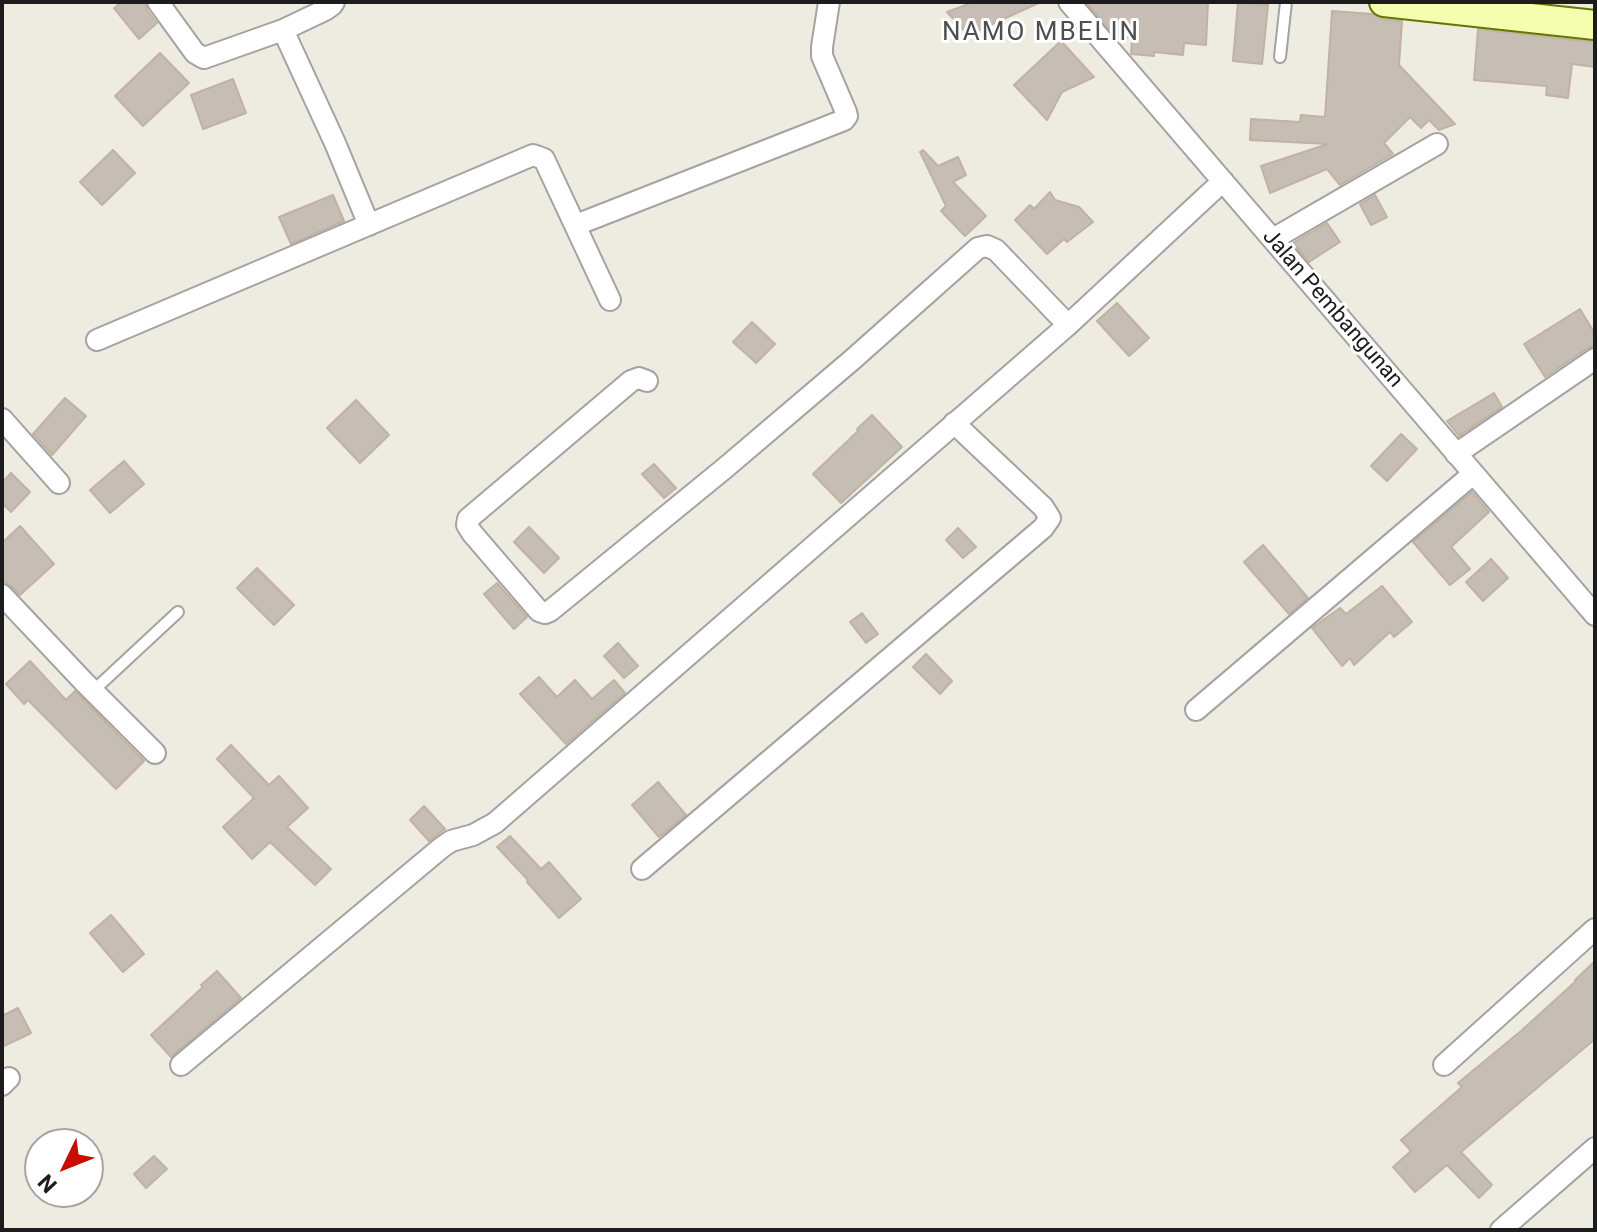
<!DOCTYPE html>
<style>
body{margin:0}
#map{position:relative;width:1597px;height:1232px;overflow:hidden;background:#eeebe1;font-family:Roboto,sans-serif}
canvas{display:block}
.frame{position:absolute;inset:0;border:4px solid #1c1c1c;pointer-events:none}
.north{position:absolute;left:24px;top:1128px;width:80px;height:80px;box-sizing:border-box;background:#fff;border:2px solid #a4a4a4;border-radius:50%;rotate:227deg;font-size:22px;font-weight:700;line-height:32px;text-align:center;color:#1c1c1c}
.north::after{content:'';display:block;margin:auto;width:28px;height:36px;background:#c80d00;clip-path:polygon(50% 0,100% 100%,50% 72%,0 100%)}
</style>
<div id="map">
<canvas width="1597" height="1232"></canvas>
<div class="frame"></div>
<div class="north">N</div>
</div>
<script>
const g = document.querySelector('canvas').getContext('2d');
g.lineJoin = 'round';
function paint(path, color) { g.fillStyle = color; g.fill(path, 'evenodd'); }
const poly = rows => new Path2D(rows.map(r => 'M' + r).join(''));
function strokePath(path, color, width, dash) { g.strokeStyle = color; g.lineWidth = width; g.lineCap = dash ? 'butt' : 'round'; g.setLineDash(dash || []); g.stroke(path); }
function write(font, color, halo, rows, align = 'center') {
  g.font = font + ' Roboto,sans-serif'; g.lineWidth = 6; g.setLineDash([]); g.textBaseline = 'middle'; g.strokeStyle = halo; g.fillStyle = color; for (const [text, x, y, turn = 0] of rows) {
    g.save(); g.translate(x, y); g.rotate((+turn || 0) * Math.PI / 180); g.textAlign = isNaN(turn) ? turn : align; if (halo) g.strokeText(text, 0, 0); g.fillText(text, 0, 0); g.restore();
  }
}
const building = poly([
 [122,2,145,2,147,10,157,23,139,39,114,8,122,2],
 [974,2,1041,2,968,35,947,12,974,2],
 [1086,2,1208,2,1206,45,1184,43,1183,55,1154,52,1154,56,1131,54,1132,38,1115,36,1086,2],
 [1238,2,1268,5,1262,64,1233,61,1238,2],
 [1332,11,1372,14,1381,19,1402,21,1399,65,1455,124,1439,130,1429,120,1421,128,1410,117,1384,143,1393,154,1340,185,1327,169,1270,193,1261,166,1328,144,1250,140,1251,119,1300,122,1301,115,1325,117,1332,11],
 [1478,29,1595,42,1595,67,1572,64,1568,98,1546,95,1547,86,1474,80,1478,29],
 [1061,41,1094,77,1062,92,1047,120,1014,85,1061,41],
 [160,53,189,83,143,126,115,96,160,53],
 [233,79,246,113,203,129,191,95,233,79],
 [113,150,135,173,102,205,80,182,113,150],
 [923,150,938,166,958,157,966,175,953,182,986,216,965,236,941,211,946,206,920,152,923,150],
 [1050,192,1055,200,1079,207,1093,222,1067,242,1064,239,1047,254,1015,220,1030,205,1034,209,1050,192],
 [333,195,344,221,291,244,279,217,333,195],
 [1375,195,1387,217,1371,225,1360,204,1375,195],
 [1327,223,1340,242,1309,262,1293,243,1327,223],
 [1117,303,1149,338,1129,356,1097,321,1117,303],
 [1580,309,1595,334,1595,346,1588,348,1545,377,1524,344,1580,309],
 [752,322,775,344,756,363,733,342,752,322],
 [1494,393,1502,407,1459,436,1447,421,1494,393],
 [65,398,86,416,52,455,33,434,65,398],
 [356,400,389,435,360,463,327,428,356,400],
 [872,415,902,447,841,503,813,474,858,431,857,429,872,415],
 [1401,434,1417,449,1387,481,1371,466,1401,434],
 [124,461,144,484,110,513,90,490,124,461],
 [654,464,676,488,664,498,642,474,654,464],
 [11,473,30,492,11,512,2,503,2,483,11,473],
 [1472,492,1489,512,1451,547,1470,569,1450,585,1413,542,1472,492],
 [20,526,54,564,20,595,11,586,2,580,2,543,20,526],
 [529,527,559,558,544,573,514,542,529,527],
 [958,528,976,547,963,558,946,540,958,528],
 [1263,545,1308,598,1289,614,1244,562,1263,545],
 [1491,559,1508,578,1483,601,1466,582,1491,559],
 [257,568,294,605,274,625,237,588,257,568],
 [497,583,527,617,514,629,484,594,497,583],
 [1382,586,1412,622,1394,637,1390,632,1354,665,1350,658,1342,666,1312,628,1340,608,1346,614,1382,586],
 [862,613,878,634,866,643,850,622,862,613],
 [618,643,638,666,624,678,604,656,618,643],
 [926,654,952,681,940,694,913,667,926,654],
 [30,661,66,700,75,691,144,761,116,789,28,700,24,704,6,684,30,661],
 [539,677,557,697,575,680,592,699,614,680,625,693,566,744,520,694,539,677],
 [231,745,269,785,279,776,308,808,287,827,331,869,315,885,270,842,252,859,223,827,254,798,217,759,231,745],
 [658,782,686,815,659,837,632,805,658,782],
 [424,806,445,829,429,841,410,820,424,806],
 [510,836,541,869,549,862,581,899,559,918,527,882,528,880,497,847,510,836],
 [111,915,144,954,123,972,90,933,111,915],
 [1595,961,1595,1039,1461,1152,1492,1185,1479,1198,1447,1165,1415,1192,1393,1167,1411,1151,1401,1140,1462,1087,1458,1083,1521,1031,1576,981,1575,980,1595,961],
 [217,971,241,998,171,1057,151,1035,203,987,201,985,217,971],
 [18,1008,31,1033,2,1047,2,1016,18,1008],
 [154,1156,167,1169,146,1188,134,1174,154,1156]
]);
paint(building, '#c6bdb4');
strokePath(building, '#c1b2a2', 2);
const lane = poly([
 [1280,57,1286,2],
 [93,691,178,612]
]);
const street = poly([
 [158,2,195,53,204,58,283,30,325,10,332,5,334,2],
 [1069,2,1595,615],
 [283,30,335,143,369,225],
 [576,225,844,120,847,116,846,112,822,56,822,47,829,2],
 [1273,239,1437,144],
 [97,340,533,155,544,159,610,300],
 [647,381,639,378,631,381,468,519,467,525,472,533,539,611,545,613,550,611,725,468,852,360,978,248,987,246,996,250,1068,325],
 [2,419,59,483],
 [1456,454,1595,359],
 [2,595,84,682,155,753],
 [1196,710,1473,474],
 [642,869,1043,528,1050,518,1043,507,954,423],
 [181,1065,441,848,451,841,473,835,495,823,1068,325,1223,181],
 [1444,1065,1595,929],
 [2,1085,9,1078],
 [1501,1230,1595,1148]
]);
const secondary = poly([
 [1384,2,1595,25]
]);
strokePath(lane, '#a3a3a3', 14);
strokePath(street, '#a3a3a3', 24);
strokePath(secondary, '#627600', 32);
strokePath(lane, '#fff', 10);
strokePath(street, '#fff', 20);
strokePath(secondary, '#f5feaf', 28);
write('22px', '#1c1c1c', '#fff', [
 ["Jalan Pembangunan",1332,309,49]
]);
g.letterSpacing = '2px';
write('26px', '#4f4f4f', '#fff', [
 ["NAMO MBELIN",1041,33]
]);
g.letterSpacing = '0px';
</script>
